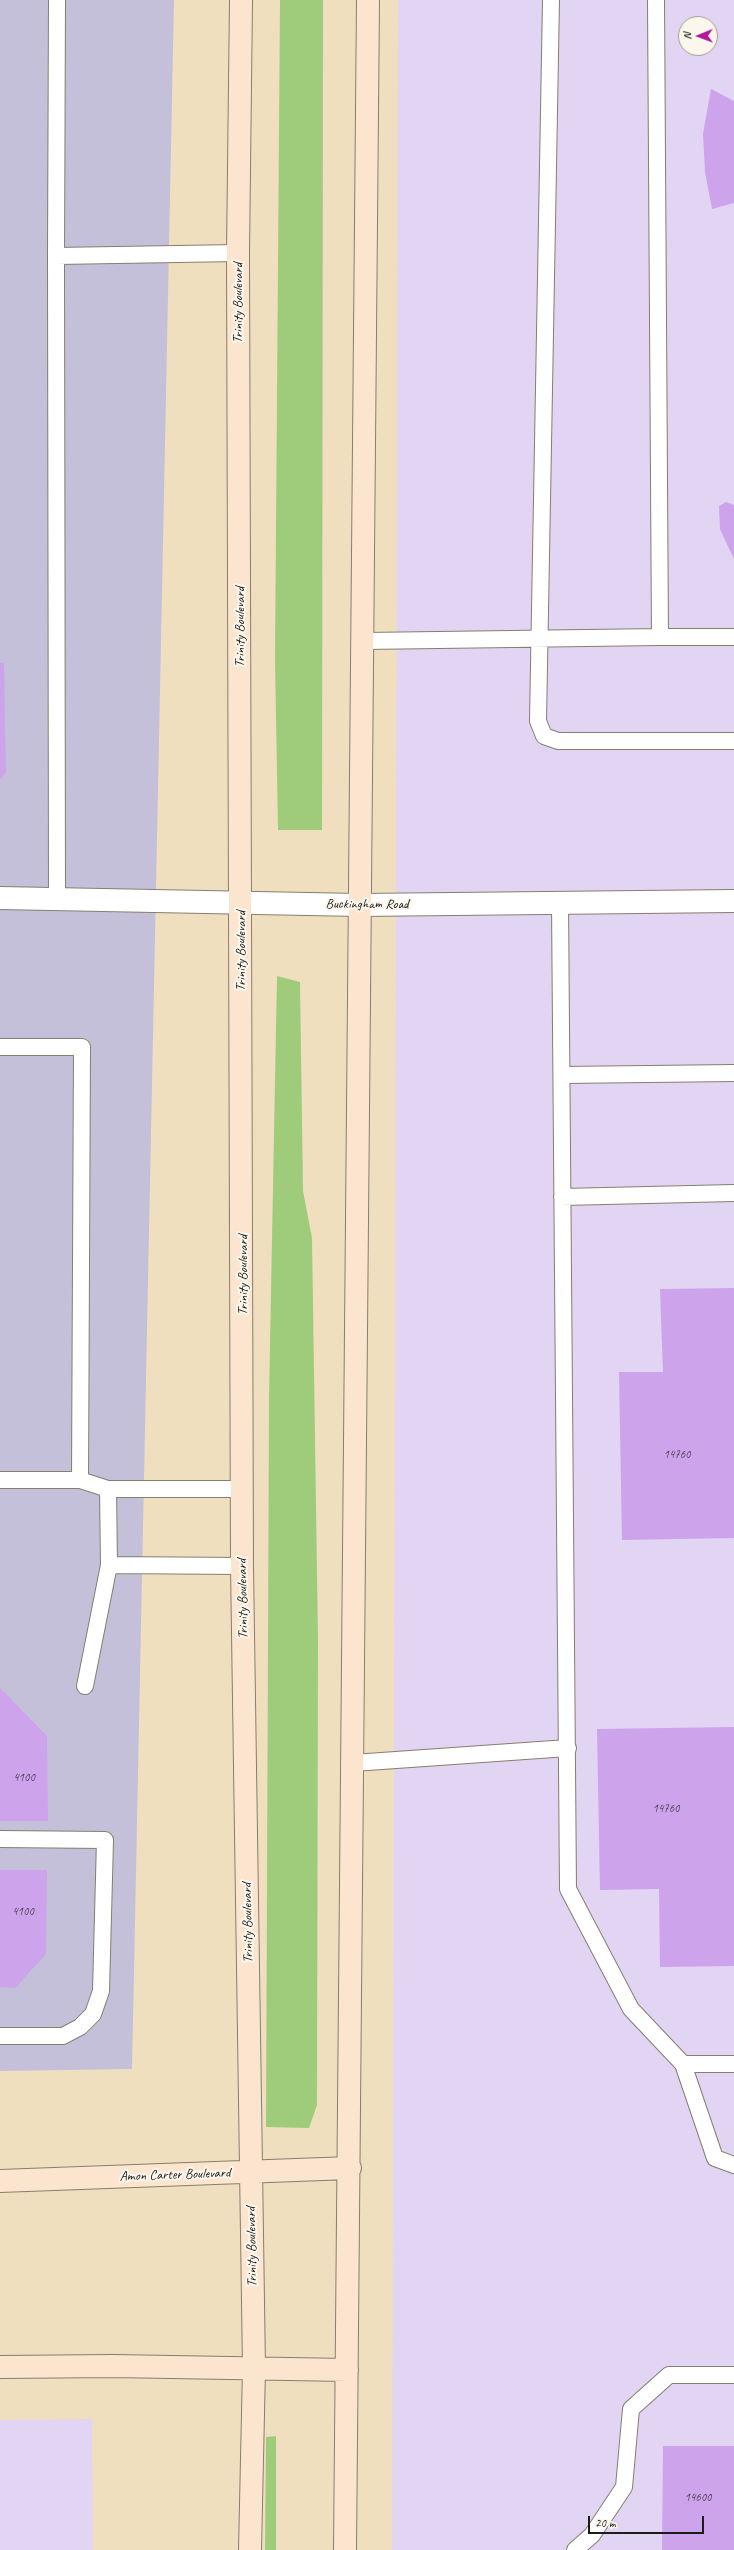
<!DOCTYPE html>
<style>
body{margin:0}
#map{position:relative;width:734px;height:2550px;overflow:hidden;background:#efdfbf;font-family:Caveat,sans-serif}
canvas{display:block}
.north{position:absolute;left:678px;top:16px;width:40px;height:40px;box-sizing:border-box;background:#fbf7ec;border:1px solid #a29f99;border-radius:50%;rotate:269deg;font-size:11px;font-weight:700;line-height:16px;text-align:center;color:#1c1c1c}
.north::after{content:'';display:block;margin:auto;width:14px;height:18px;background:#b5179e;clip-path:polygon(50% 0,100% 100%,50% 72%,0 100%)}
.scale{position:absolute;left:588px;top:2516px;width:116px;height:18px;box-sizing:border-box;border:2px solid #1c1c1c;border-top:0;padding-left:5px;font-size:12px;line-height:14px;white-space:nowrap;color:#1c1c1c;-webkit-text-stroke:3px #fbf7ec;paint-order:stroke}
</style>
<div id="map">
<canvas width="734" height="2550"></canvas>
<div class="north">N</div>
<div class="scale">20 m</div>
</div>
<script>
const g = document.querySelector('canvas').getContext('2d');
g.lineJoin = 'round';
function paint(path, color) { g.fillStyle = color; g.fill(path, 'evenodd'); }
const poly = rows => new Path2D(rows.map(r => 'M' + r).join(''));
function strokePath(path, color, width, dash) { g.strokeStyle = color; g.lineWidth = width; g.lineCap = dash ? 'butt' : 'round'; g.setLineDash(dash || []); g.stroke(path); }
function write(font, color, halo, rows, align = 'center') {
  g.font = font + ' Caveat,sans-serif'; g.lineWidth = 4; g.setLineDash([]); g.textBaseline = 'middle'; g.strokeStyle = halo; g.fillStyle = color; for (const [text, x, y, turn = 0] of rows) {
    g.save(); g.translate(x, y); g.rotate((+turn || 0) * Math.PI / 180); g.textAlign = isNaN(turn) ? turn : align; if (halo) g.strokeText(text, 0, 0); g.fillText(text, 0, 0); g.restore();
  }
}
paint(poly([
 [398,0,734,0,734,2550,392,2550],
 [686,24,710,24,710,48,686,48],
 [92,2419,93,2550,0,2550,0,2420]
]), '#e2d4f3');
paint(poly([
 [0,0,174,0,132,2069,0,2071]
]), '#c5c0da');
paint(poly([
 [280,0,323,0,322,830,278,830,275,660],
 [277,976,300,982,303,1191,312,1238,318,1640,317,2105,309,2128,266,2127,269,1398],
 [276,2436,276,2550,265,2550,266,2437]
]), '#9ecc7a');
paint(poly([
 [711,89,734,101,734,203,712,209,705,172,703,134],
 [726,502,734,505,734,559,720,529,719,506],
 [0,663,4,663,6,773,0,779],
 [734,1288,734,1538,622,1540,619,1372,663,1372,660,1289],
 [0,1688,47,1736,48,1821,0,1821],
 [734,1727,734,1966,660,1967,659,1889,600,1890,597,1729],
 [0,1870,47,1870,46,1954,15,1988,0,1987],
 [663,2446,734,2446,734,2550,662,2550]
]), '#cda3eb');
const lane = poly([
 [57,0,56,256,238,253],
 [551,0,538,721,544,736,558,741,734,741],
 [656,0,660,637,734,637],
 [56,256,57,899],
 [364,641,660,637],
 [560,903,568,1889,631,2009,683,2064,715,2158,734,2165],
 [0,1047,82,1047,80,1480],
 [562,1075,734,1073],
 [562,1197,734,1193],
 [0,1480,80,1480,108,1489,244,1489],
 [109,1565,242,1566],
 [85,1686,109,1565,108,1489],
 [353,1763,568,1748],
 [0,1839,105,1840,101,1991,93,2014,80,2027,63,2036,0,2036],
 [683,2064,734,2064],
 [575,2550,592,2535,624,2487,631,2409,669,2375,734,2375]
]);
const street = poly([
 [0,898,359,905,734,901]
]);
const secondary = poly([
 [241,0,238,253,242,1566,254,2368,250,2550],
 [0,2181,350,2168],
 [0,2367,113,2366,347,2370],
 [345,2550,368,0]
]);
strokePath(lane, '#867e6e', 18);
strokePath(street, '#867e6e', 24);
strokePath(secondary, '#867e6e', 24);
strokePath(lane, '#fff', 16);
strokePath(street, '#fff', 22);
strokePath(secondary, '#fce5cf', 22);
write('12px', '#483e50', null, [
 ["14760",677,1455],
 ["4100",24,1778],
 ["14760",666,1809],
 ["4100",23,1912],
 ["14600",698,2498]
]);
write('14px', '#1c1c1c', '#fbf7ec', [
 ["Trinity Boulevard",238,303,-90],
 ["Trinity Boulevard",240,627,-90],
 ["Buckingham Road",367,904],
 ["Trinity Boulevard",241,951,-90],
 ["Trinity Boulevard",243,1275,-90],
 ["Trinity Boulevard",243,1599,-91],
 ["Trinity Boulevard",248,1923,-91],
 ["Amon Carter Boulevard",175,2175,-2],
 ["Trinity Boulevard",252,2247,-91]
]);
</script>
